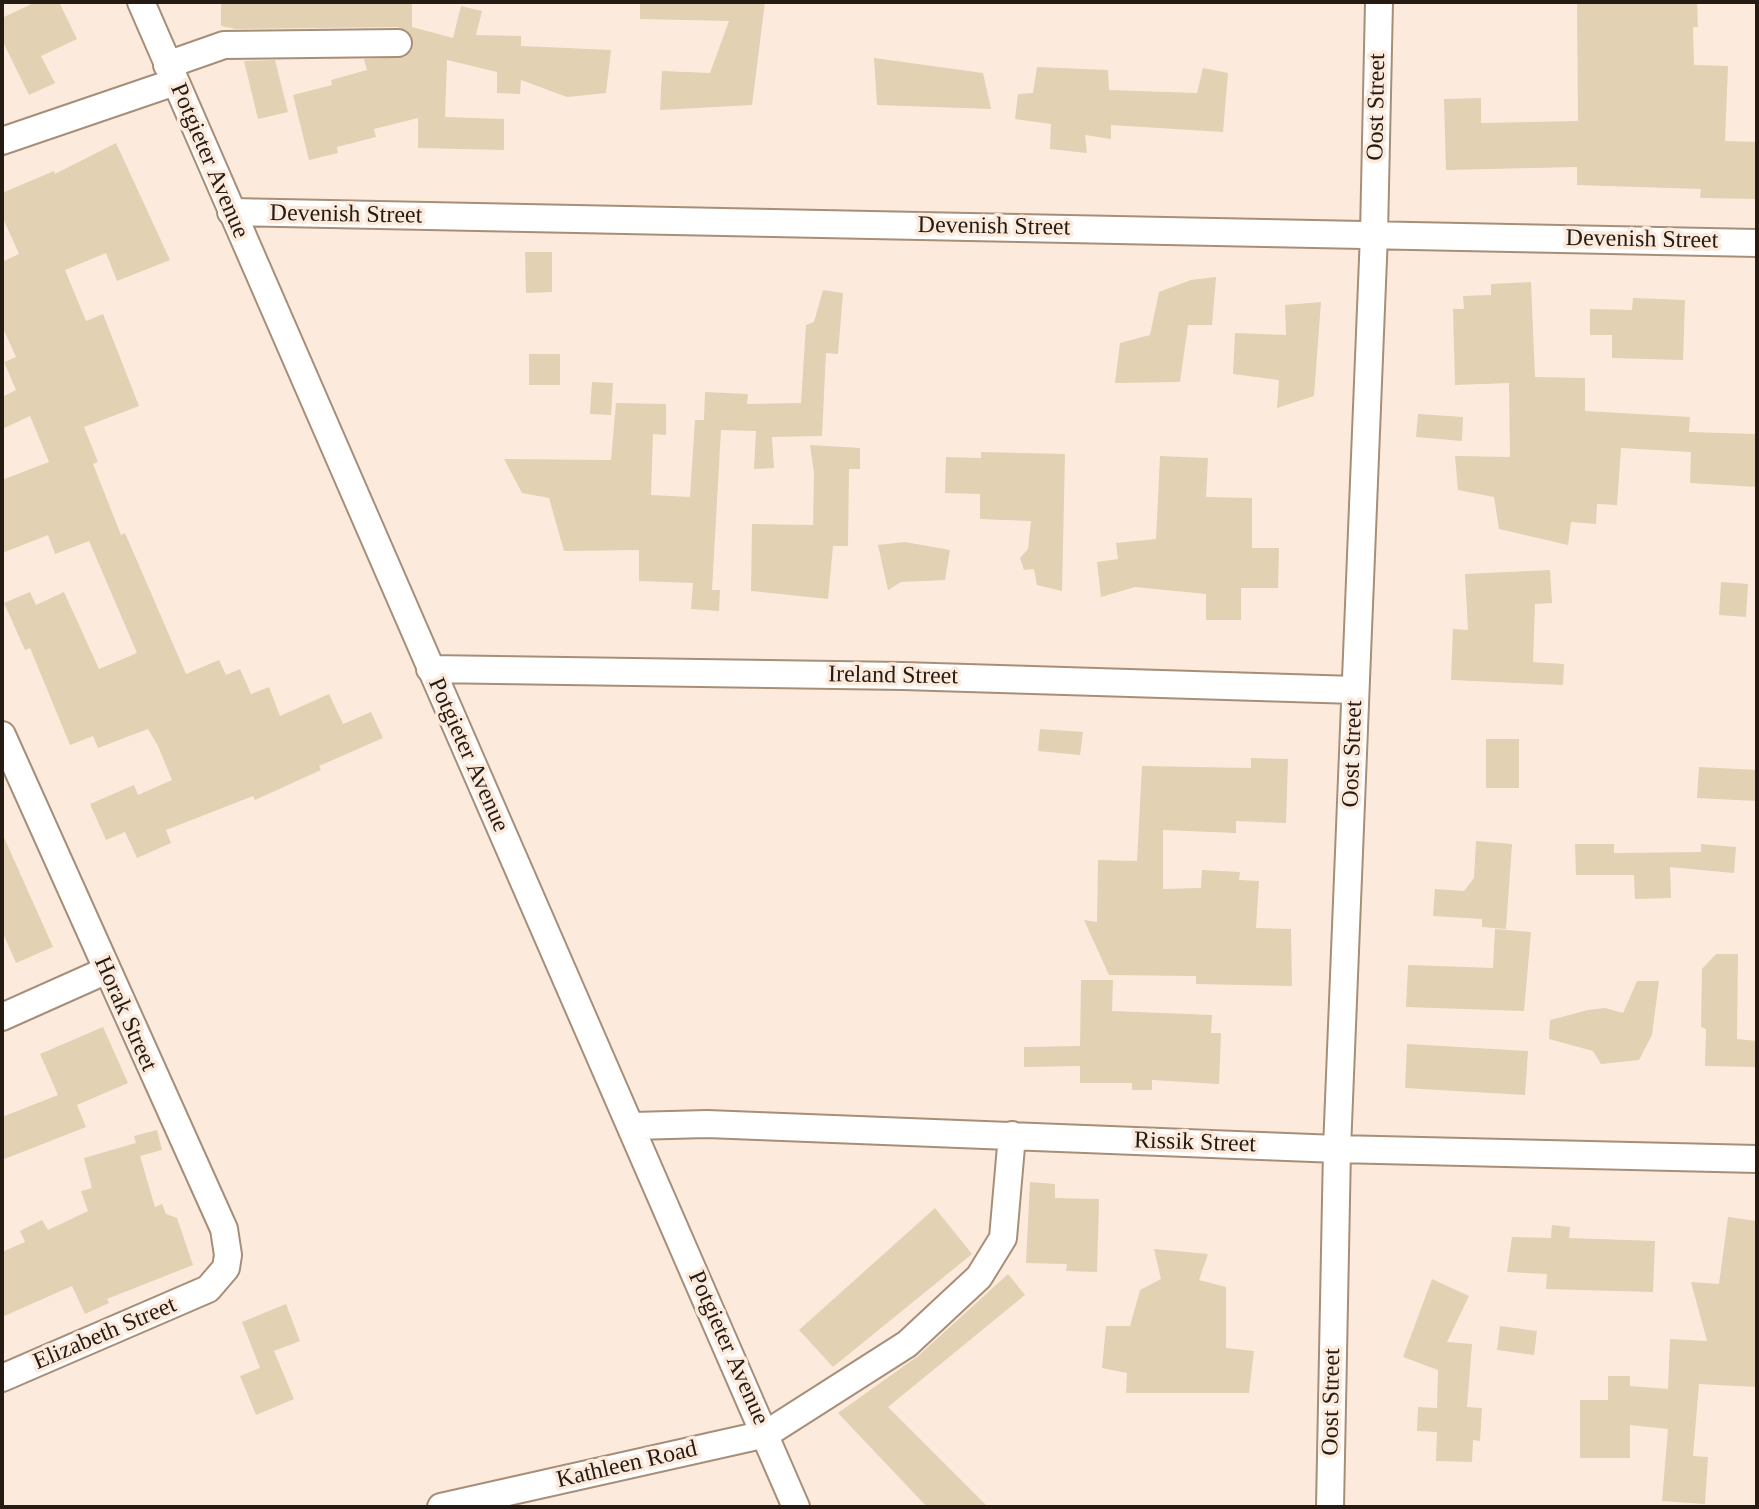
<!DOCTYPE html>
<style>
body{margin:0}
#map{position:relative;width:1759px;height:1509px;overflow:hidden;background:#fcebdd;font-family:Georgia,serif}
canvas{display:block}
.frame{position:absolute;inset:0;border:4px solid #251b13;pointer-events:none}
</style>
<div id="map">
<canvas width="1759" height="1509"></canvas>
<div class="frame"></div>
</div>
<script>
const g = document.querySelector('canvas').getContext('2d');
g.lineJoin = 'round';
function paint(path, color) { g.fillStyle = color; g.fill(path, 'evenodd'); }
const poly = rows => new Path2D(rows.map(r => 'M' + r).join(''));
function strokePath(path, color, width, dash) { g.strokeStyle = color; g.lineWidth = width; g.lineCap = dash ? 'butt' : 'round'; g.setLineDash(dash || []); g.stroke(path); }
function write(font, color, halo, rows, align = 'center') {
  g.font = font + ' Georgia,serif'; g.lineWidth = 7; g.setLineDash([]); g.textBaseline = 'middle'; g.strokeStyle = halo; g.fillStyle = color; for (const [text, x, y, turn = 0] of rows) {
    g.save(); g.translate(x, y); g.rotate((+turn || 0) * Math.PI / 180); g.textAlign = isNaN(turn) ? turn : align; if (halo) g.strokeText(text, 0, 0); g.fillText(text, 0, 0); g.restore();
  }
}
paint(poly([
 [36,2,59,2,77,39,41,56,55,83,29,95,2,40,2,18],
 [221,2,412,2,412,27,453,38,461,6,482,11,476,35,521,36,521,46,611,50,606,93,567,97,521,80,520,94,497,93,497,72,447,60,445,117,504,119,504,150,418,148,418,118,374,129,376,137,337,147,338,153,309,160,293,95,332,85,331,80,367,70,364,59,405,57,412,50,412,36,398,27,236,29,221,26],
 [640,2,765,2,752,105,660,110,662,71,710,73,729,21,640,19],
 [1577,2,1697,2,1698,27,1693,27,1694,65,1728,66,1725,141,1757,142,1757,199,1700,198,1701,189,1577,185,1577,167,1446,170,1444,99,1481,98,1481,123,1578,121],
 [874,58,983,73,991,109,877,105],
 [275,60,288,112,258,119,244,61],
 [1037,67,1108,70,1109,90,1197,93,1203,68,1228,73,1223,132,1111,125,1111,139,1085,135,1087,153,1050,149,1051,124,1015,119,1018,94,1033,93],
 [116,143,170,260,117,281,106,253,65,270,86,321,103,314,139,406,84,427,98,462,93,464,121,535,125,533,186,674,219,660,226,675,240,669,251,694,269,687,280,716,329,694,343,724,371,712,383,738,319,766,321,770,255,800,253,796,166,830,171,843,137,858,125,832,106,840,90,804,134,785,138,795,172,780,158,746,148,729,98,748,93,736,70,745,30,648,25,650,4,603,30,592,36,605,64,592,99,669,137,653,89,541,55,554,48,535,2,553,2,480,49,462,30,416,2,429,2,397,16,390,4,362,16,357,2,326,2,262,19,254,2,216,2,193,54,171,55,174],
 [525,252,552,252,552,292,526,293],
 [1216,277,1212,325,1188,325,1180,382,1115,383,1120,343,1150,335,1159,292,1191,280],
 [1531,282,1535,377,1585,378,1585,411,1690,417,1689,432,1757,434,1757,487,1690,483,1691,452,1621,448,1617,505,1597,504,1596,524,1571,522,1568,545,1499,529,1494,497,1458,490,1455,456,1510,457,1509,383,1455,385,1453,309,1464,309,1463,296,1491,295,1491,284],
 [823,290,843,293,838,354,826,353,822,436,772,437,774,468,754,469,756,431,721,430,712,590,720,590,719,611,691,609,693,583,639,581,639,550,564,551,549,498,522,493,504,459,611,460,616,403,666,404,666,435,653,434,651,495,690,497,695,420,704,420,705,392,748,394,747,404,801,403,806,325,814,322],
 [1633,298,1685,300,1683,360,1612,358,1612,335,1590,335,1590,309,1632,310],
 [1321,302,1314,396,1277,408,1279,380,1233,374,1235,333,1286,335,1285,305],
 [529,354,560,354,560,385,529,385],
 [592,382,613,383,611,415,590,414],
 [1418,414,1463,417,1462,441,1416,437],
 [810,445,860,448,860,469,849,469,848,546,833,546,828,599,751,591,752,524,813,525,814,473],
 [981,452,1065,454,1062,591,1037,585,1034,569,1024,570,1020,558,1028,549,1031,521,980,519,980,494,945,493,946,457,981,458],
 [1160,456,1208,458,1206,497,1252,498,1252,548,1279,548,1278,588,1241,588,1241,620,1206,620,1206,594,1135,587,1101,597,1097,562,1118,559,1116,543,1156,539],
 [905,542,950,550,945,580,901,582,888,590,878,545],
 [1550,570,1552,603,1535,604,1533,662,1564,664,1563,685,1451,680,1453,629,1468,630,1465,574],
 [1721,582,1748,584,1746,617,1719,615],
 [1040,729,1083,732,1080,755,1038,751],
 [1486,739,1519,739,1519,788,1486,788],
 [1251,758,1288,759,1286,823,1236,821,1236,833,1163,830,1163,889,1201,888,1202,870,1240,872,1239,880,1259,881,1256,928,1291,929,1292,986,1196,984,1196,976,1109,975,1084,920,1097,922,1098,860,1137,861,1142,766,1251,768],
 [1699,767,1757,770,1757,801,1697,798],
 [2,833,53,947,16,963,2,931],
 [1476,841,1512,844,1506,929,1482,927,1482,919,1433,916,1435,889,1464,891,1474,878],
 [1575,844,1614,844,1614,853,1701,852,1701,844,1736,847,1734,873,1670,867,1671,898,1635,899,1634,875,1576,875],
 [1495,929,1531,932,1524,1011,1406,1007,1408,965,1493,968],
 [1716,954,1738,954,1737,1039,1757,1041,1757,1067,1705,1066,1706,1029,1701,1027,1702,969],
 [1081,980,1113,980,1112,1011,1212,1015,1211,1033,1221,1033,1219,1084,1152,1080,1152,1090,1132,1090,1132,1083,1080,1083,1080,1066,1024,1067,1024,1047,1080,1046],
 [1637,981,1659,981,1652,1035,1639,1060,1601,1064,1593,1051,1549,1039,1550,1020,1588,1010,1605,1008,1623,1013],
 [103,1027,128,1083,77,1105,86,1127,2,1160,2,1117,58,1095,40,1054],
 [1407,1044,1528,1051,1525,1095,1405,1088],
 [157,1130,162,1150,140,1156,155,1207,162,1204,166,1214,177,1218,193,1265,107,1299,109,1303,85,1314,72,1286,2,1317,2,1252,25,1242,20,1231,42,1220,48,1230,88,1211,81,1191,92,1188,84,1158,136,1143,134,1136],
 [1030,1182,1055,1184,1055,1198,1099,1199,1097,1272,1066,1271,1067,1264,1026,1263],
 [935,1208,972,1254,833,1367,799,1330],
 [1728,1217,1757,1221,1757,1387,1699,1384,1693,1456,1708,1457,1705,1504,1662,1501,1668,1429,1630,1425,1630,1458,1580,1458,1580,1400,1608,1400,1608,1376,1630,1376,1630,1386,1668,1389,1670,1339,1707,1341,1691,1282,1719,1284],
 [1552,1225,1570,1227,1569,1238,1655,1241,1653,1292,1546,1289,1547,1274,1507,1272,1512,1237,1551,1238],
 [1154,1249,1208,1254,1199,1280,1226,1287,1226,1348,1254,1351,1249,1393,1126,1393,1127,1373,1102,1368,1106,1326,1130,1326,1140,1290,1161,1279],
 [1008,1274,1025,1295,888,1407,988,1507,927,1507,838,1413,918,1356],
 [1432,1279,1469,1296,1447,1342,1472,1344,1467,1407,1482,1408,1480,1441,1473,1440,1472,1462,1436,1461,1437,1432,1417,1431,1418,1407,1437,1408,1438,1370,1403,1357],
 [286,1304,300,1341,274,1351,294,1399,256,1415,240,1376,260,1368,242,1322],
 [1500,1326,1537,1331,1534,1355,1497,1350]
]), '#e2d1b3');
const minor = poly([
 [141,2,796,1507],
 [167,65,224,45,398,43],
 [2,141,175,82],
 [231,212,1757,243],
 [430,669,903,676,1355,690],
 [2,735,224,1229,228,1255,226,1268,208,1289,2,1378],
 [2,1017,105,971],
 [633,1126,707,1124,1337,1149,1757,1159],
 [441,1507,766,1434,907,1344,979,1277,1003,1238,1012,1135],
 [1330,1507,1337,1149,1374,234,1379,2]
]);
strokePath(minor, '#a78e78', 30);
strokePath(minor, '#fff', 26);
write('24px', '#251b13', '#fcebdd', [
 ["Oost Street",1377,107,-89],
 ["Potgieter Avenue",209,161,67],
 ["Devenish Street",346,215,1],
 ["Devenish Street",994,227,1],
 ["Devenish Street",1642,240,1],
 ["Ireland Street",893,676,1],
 ["Oost Street",1353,754,-88],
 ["Potgieter Avenue",468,755,66],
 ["Horak Street",125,1014,66],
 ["Rissik Street",1195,1143,2],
 ["Elizabeth Street",105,1334,-23],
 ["Potgieter Avenue",728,1348,66],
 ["Oost Street",1332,1402,-89],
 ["Kathleen Road",627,1465,-13]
]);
</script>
